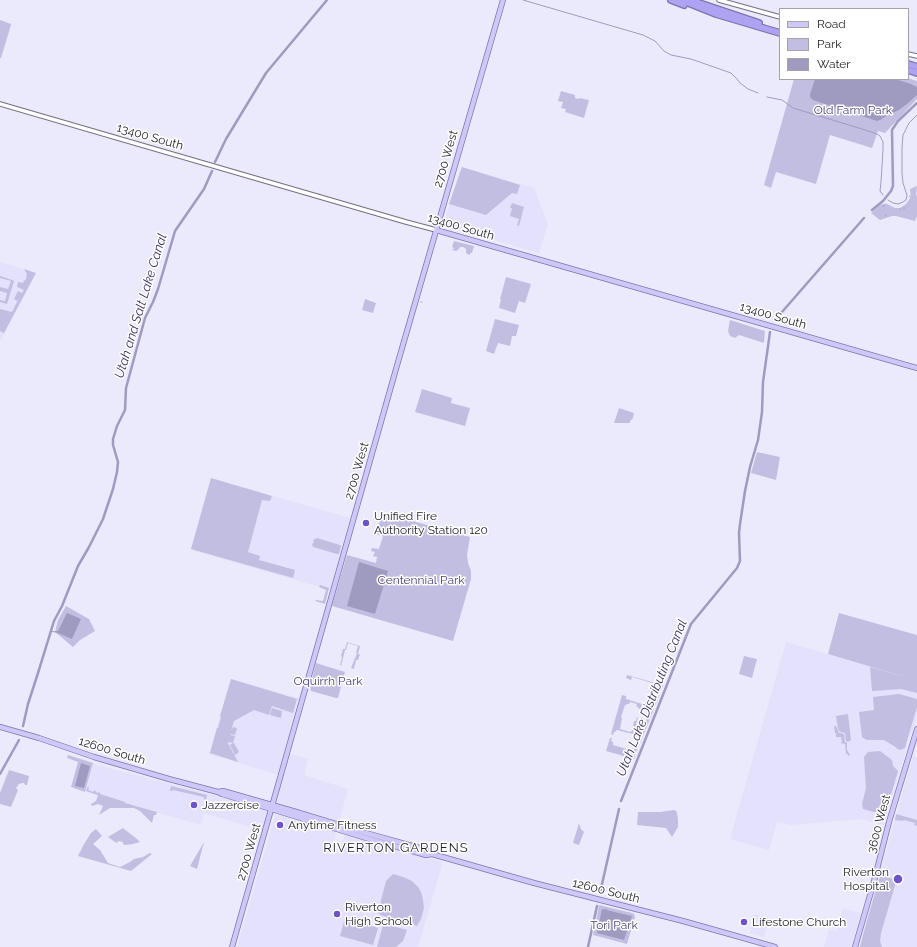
<!DOCTYPE html>
<style>
body{margin:0}
#map{position:relative;width:917px;height:947px;overflow:hidden;background:#ebeafc;font-family:Raleway,sans-serif}
canvas{display:block}
.legend{position:absolute;left:779px;top:8px;width:130px;height:72px;box-sizing:border-box;background:#fff;border:1px solid #a5a5a8;margin:0;padding:5px 7px;list-style:none;font-size:12px;color:#1f1e25}
.legend li{display:flex;align-items:center;gap:8px;height:20px}
.legend b{width:20px;border:1px solid #a5a5a8}
</style>
<div id="map">
<canvas width="917" height="947"></canvas>
<ul class="legend">
<li><b style="height:5px;background:#cec8f8"></b>Road</li>
<li><b style="height:11px;background:#c2bee1"></b>Park</li>
<li><b style="height:11px;background:#9f9bc0"></b>Water</li>
</ul>
</div>
<script>
const g = document.querySelector('canvas').getContext('2d');
g.lineJoin = 'round';
function paint(path, color) { g.fillStyle = color; g.fill(path, 'evenodd'); }
const poly = rows => new Path2D(rows.map(r => 'M' + r).join(''));
function strokePath(path, color, width, dash) { g.strokeStyle = color; g.lineWidth = width; g.lineCap = dash ? 'butt' : 'round'; g.setLineDash(dash || []); g.stroke(path); }
function write(font, color, halo, rows, align = 'center') {
  g.font = font + ' Raleway,sans-serif'; g.lineWidth = 3; g.setLineDash([]); g.textBaseline = 'middle'; g.strokeStyle = halo; g.fillStyle = color; for (const [text, x, y, turn = 0] of rows) {
    g.save(); g.translate(x, y); g.rotate((+turn || 0) * Math.PI / 180); g.textAlign = isNaN(turn) ? turn : align; if (halo) g.strokeText(text, 0, 0); g.fillText(text, 0, 0); g.restore();
  }
}
paint(poly([
 [461,167,534,188,548,224,539,253,443,225],
 [0,262,36,273,1,340,0,340],
 [211,478,350,518,330,590,191,550],
 [786,642,917,680,917,719,909,739,884,825,860,819,791,825,777,822,769,850,730,839],
 [231,679,299,698,278,775,209,754],
 [290,754,308,759,304,775,348,789,337,829,275,812,267,832,204,813,201,825,86,792,93,764,273,810],
 [913,756,917,757,917,947,859,947],
 [277,815,280,815,334,831,336,834,331,851,339,853,345,834,443,862,418,947,237,947,270,833,275,816],
 [843,908,861,913,851,947,824,947,829,929,837,931],
 [755,914,769,918,764,937,750,933]
]), '#e3e1fb');
paint(poly([
 [0,20,11,24,11,25,1,58,0,58],
 [908,78,917,81,917,99,885,133,878,131,872,148,830,135,816,184,776,172,771,188,764,185,794,79,908,79],
 [561,91,575,95,575,98,579,99,579,98,589,100,584,118,565,112,566,109,561,108,563,102,558,101],
 [462,167,520,185,517,194,512,193,486,215,449,204],
 [917,186,916,195,917,196,917,216,915,221,896,216,892,216,880,220,871,213,880,205,883,204,885,204,885,203,895,208,900,208,906,204,911,197,910,189],
 [512,203,524,207,519,226,517,225,519,219,510,216,512,208,510,208],
 [454,241,474,246,472,253,470,253,470,255,467,254,466,252,466,249,463,247,460,247,458,250,456,251,452,250,454,248,452,247],
 [24,269,36,273,4,333,0,331,0,309,12,312,20,296,17,301,14,299,18,291,22,293,24,290,17,287,18,282,24,283,23,282,26,279,27,274],
 [0,276,12,280,14,281,7,304,0,302,0,300,5,301,7,293,0,291,0,287,8,289,11,281,0,278],
 [506,277,531,284,525,303,519,301,515,313,499,308,501,299,500,299],
 [365,299,376,303,373,313,362,310],
 [495,319,519,325,516,336,512,336,510,346,498,343,494,354,486,351],
 [730,320,765,331,764,343,739,335,735,338,730,336,728,331],
 [422,389,452,398,451,403,470,408,465,426,415,412],
 [619,408,634,413,633,418,630,421,630,423,614,423],
 [757,452,780,457,776,480,751,473],
 [211,478,272,496,270,501,262,500,248,552,260,556,259,560,295,570,293,578,191,549],
 [382,514,388,514,470,537,467,555,468,563,471,571,471,579,453,641,332,606,347,555,376,563,377,557,373,556,375,552,371,551,372,548,379,549,383,536,376,534],
 [317,538,340,545,341,546,339,554,337,554,313,547,312,544,314,542,313,540],
 [320,585,329,588,325,604,315,601,316,600,323,601,326,590,319,587],
 [66,606,89,619,95,631,80,640,73,647,55,632,58,620],
 [839,613,917,635,917,693,901,689,872,691,870,667,912,679,828,654],
 [347,642,360,646,358,654,360,654,358,660,356,660,354,669,351,668,357,653,356,653,358,646,348,643,346,650,345,650,341,666,340,665,342,657,341,656,343,649,345,649],
 [744,656,757,659,752,678,739,674],
 [316,663,345,672,338,698,336,698,311,691,310,687],
 [627,675,663,685,655,706,653,706,653,704,655,704,661,688,658,687,659,685,632,677,631,680,626,678],
 [231,679,297,699,293,713,272,706,269,715,254,710,234,721,231,731,233,727,237,728,235,735,231,734,230,735,235,736,233,743,234,743,239,752,235,755,230,745,233,743,228,742,228,743,238,762,210,753,217,728,218,728,221,717,220,716],
 [899,694,917,699,917,707,906,744,905,748,902,749,901,750,897,749,897,748,884,740,867,740,862,737,859,712,874,710,873,697],
 [622,695,626,696,626,699,642,704,640,712,640,709,638,708,638,707,636,706,637,704,630,702,629,704,627,704,626,705,625,705,621,717,622,718,620,729,630,732,632,731,634,721,636,721,637,717,638,718,633,734,617,730,615,732,614,732,613,735,611,734],
 [650,707,654,709,639,746],
 [272,708,282,711,281,718,270,715],
 [848,714,851,740,848,742,846,741,845,733,840,732,838,729,836,716],
 [834,726,836,726,839,733,844,734,845,742,847,743,847,750,850,755,848,756,848,754,846,754,845,744,840,743,842,742,841,737,836,737,836,733,835,733],
 [610,738,612,738,611,741,613,742,613,745,634,751,634,749,637,749,634,759,606,751],
 [880,751,892,760,893,766,898,771,885,815,863,809,862,804,866,788,864,757,868,752],
 [68,755,93,763,85,792,71,787,78,762,67,758],
 [9,770,29,776,27,785,25,785,24,783,22,783,19,784,16,788,18,790,11,807,0,804,0,793],
 [88,786,89,788,88,790,93,792,95,790,96,792,98,793,100,792,100,794,125,802,125,803,157,812,156,815,154,815,152,823,140,811,134,808,110,808,99,815,103,806,98,804,92,806,91,804,96,801,98,795,86,791],
 [171,786,207,795,206,800,204,799,204,797,173,790,172,791,170,791],
 [674,810,676,811,677,813,678,820,678,827,672,837,666,828,637,825,638,812,660,812],
 [896,814,917,820,917,826,914,825,915,823,904,820,903,821,895,820],
 [579,823,581,829,584,832,582,837,579,845,573,843],
 [123,828,137,839,140,842,133,844,125,845,123,844,123,842,118,841,117,843,115,842,108,837],
 [96,829,102,836,93,844,100,850,108,863,120,867,130,862,134,859,143,857,150,853,152,854,131,871,78,856,84,844,91,833],
 [204,842,197,869,190,866],
 [393,874,403,877,412,881,418,887,421,892,423,900,424,908,421,919,417,926,380,915,378,912,386,881],
 [881,875,894,879,896,880,896,882,881,933,880,941,882,947,860,947,866,924,880,876],
 [599,905,632,913,634,914,635,917,627,944,593,935],
 [345,918,378,928,373,945,340,936],
 [385,924,407,930,403,941,396,947,377,947,383,925]
]), '#c2bee1');
paint(poly([
 [815,79,895,79,911,84,917,87,917,95,907,104,899,110,888,115,880,120,877,121,813,100,810,97,810,94],
 [359,562,388,571,375,614,347,606],
 [67,613,81,619,72,639,55,632,55,631,58,631],
 [81,763,90,766,84,788,75,786],
 [602,909,632,916,624,940,597,933]
]), '#9f9bc0');
strokePath(poly([
 [523,0,643,35,655,41,664,51,671,55,691,59,731,73,737,79,740,83,748,89,758,93],
 [767,97,782,100,793,108,862,129,877,134,880,136,883,142,883,149,881,182,880,191,883,195],
 [910,197,910,196],
 [888,200,893,203,898,204,903,202,906,200,907,195,903,183,902,173,902,148,903,135,909,123,917,115],
 [883,206,884,206],
 [900,209,901,210],
 [904,209,904,208],
 [885,216,886,215],
 [421,302,422,302],
 [51,631,55,632],
 [605,909,607,910]
]), '#9f9bc0', 1);
strokePath(poly([
 [215,162,226,139,266,73,327,0],
 [872,210,883,201,891,191,893,186,892,130,898,121,917,103],
 [775,320,864,218],
 [23,726,28,704,38,673,54,621,62,606,78,566,89,547,103,519,113,489,117,472,118,462,113,445,113,439,117,426,125,410,126,388,145,318,153,302,158,289,175,231,204,189,212,171],
 [0,774,19,740],
 [621,801,691,624,737,568,740,561,739,533,740,524,745,491,750,467,758,440,762,412,763,382,770,332],
 [600,893,619,809],
 [588,947,597,906]
]), '#9f9bc0', 2.5);
const minor = poly([
 [719,0,780,17],
 [908,54,917,56],
 [0,104,406,222,436,230]
]);
const major = poly([
 [436,230,917,368],
 [0,727,39,738,94,757,169,779,218,792,222,794,366,838,426,855,432,854],
 [218,792,223,791,293,811,366,833,427,850,432,854,534,883,683,921,775,947],
 [232,947,398,362,503,0],
 [855,947,873,885,889,822,917,729]
]);
const highway = poly([
 [671,0,684,5],
 [681,0,716,14,780,33],
 [690,0,759,23],
 [908,64,917,67],
 [908,70,917,73]
]);
strokePath(minor, '#716f7f', 5.5);
strokePath(major, '#7c74ab', 6);
strokePath(highway, '#7c74ab', 8);
strokePath(minor, '#fff', 3.5);
strokePath(major, '#cec8f8', 4.5);
strokePath(highway, '#aea3f3', 5.5);
for (const [x, y, r, color] of [
 [366,523,4,"#6e53cc"],
 [194,805,4,"#6e53cc"],
 [280,825,4,"#6e53cc"],
 [898,879,5,"#6e53cc"],
 [337,914,4,"#6e53cc"],
 [744,922,4,"#6e53cc"]
]) { const dot = new Path2D(); dot.arc(x, y, r, 0, 2 * Math.PI); g.fillStyle = color; g.fill(dot); strokePath(dot, '#fff', 1.5); }
write('12px', '#4c4476', '#fff', [
 ["Old Farm Park",853,110],
 ["Centennial Park",421,580],
 ["Oquirrh Park",328,681],
 ["Tori Park",614,925]
]);
write('12px', '#1f1e25', '#fff', [
 ["13400 South",150,137,16],
 ["2700 West",446,159,-74],
 ["13400 South",461,227,16],
 ["13400 South",773,316,16],
 ["2700 West",357,471,-74],
 ["12600 South",112,751,17],
 ["3600 West",879,824,-75],
 ["2700 West",249,852,-74],
 ["12600 South",606,891,14]
]);
write('12px', '#1f1e25', '#fff', [
 ["Unified Fire",374,516],
 ["Authority Station 120",374,530],
 ["Jazzercise",202,805],
 ["Anytime Fitness",288,825],
 ["Riverton",889,872,"right"],
 ["Hospital",889,886,"right"],
 ["Riverton",345,907],
 ["High School",345,921],
 ["Lifestone Church",752,922]
], 'left');
write('italic 13px', '#3a3162', '#fff', [
 ["Utah and Salt Lake Canal",141,306,-73],
 ["Utah Lake Distributing Canal",652,698,-68]
]);
g.letterSpacing = '1px';
write('13px', '#1f1e25', '#fff', [
 ["RIVERTON GARDENS",396,848]
]);
g.letterSpacing = '0px';
</script>
